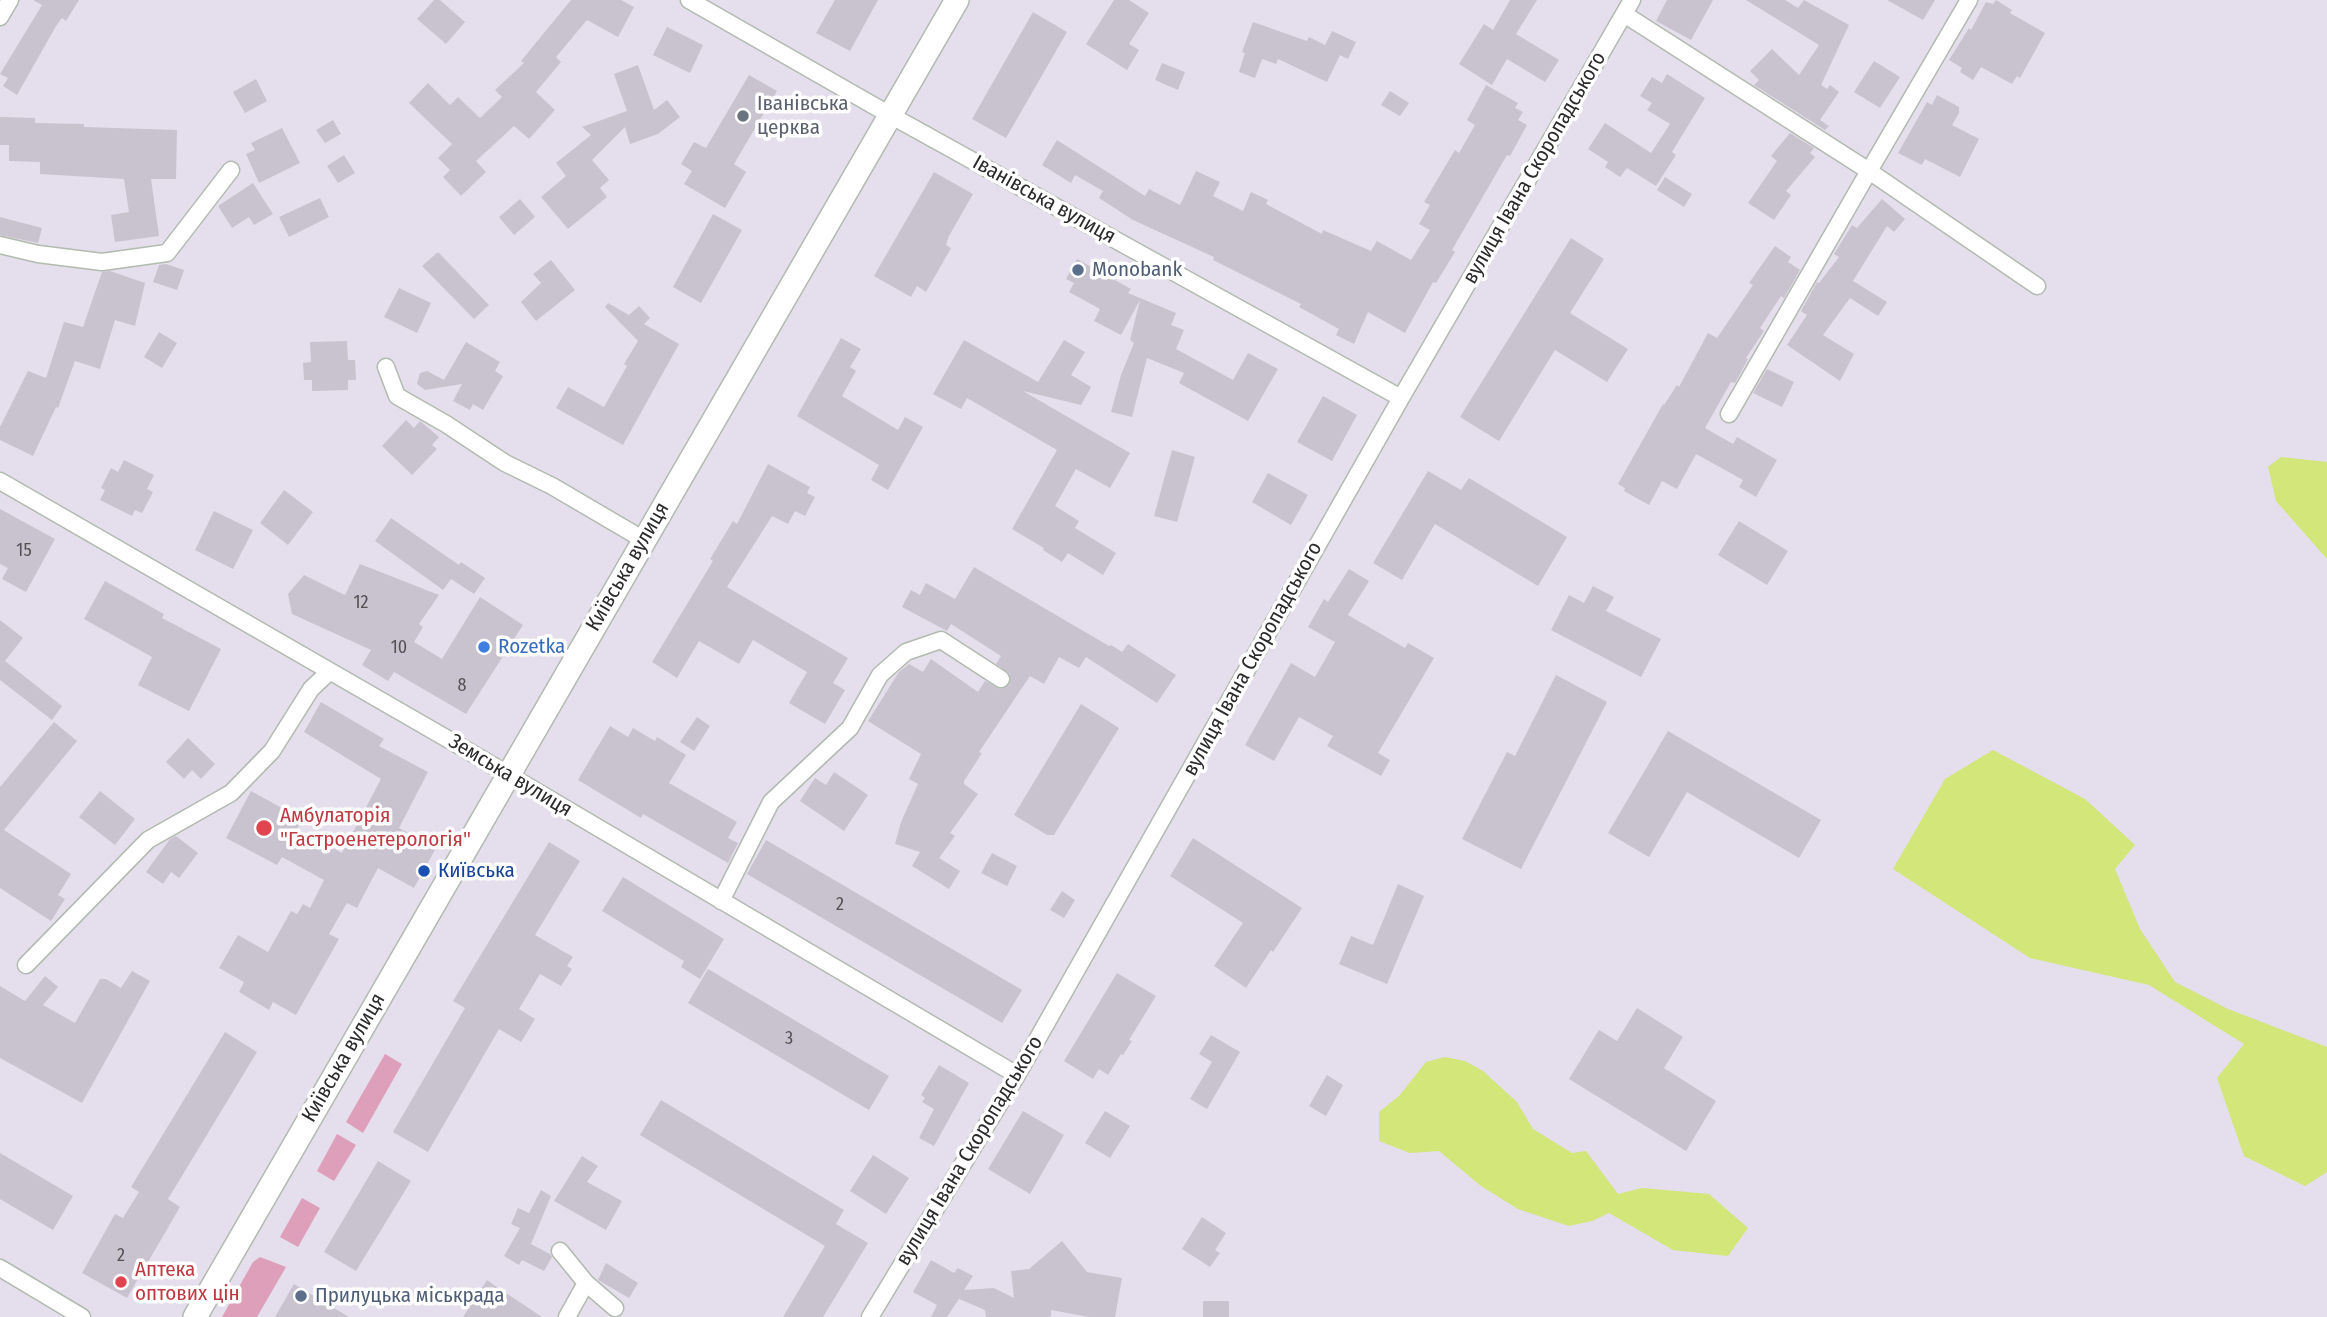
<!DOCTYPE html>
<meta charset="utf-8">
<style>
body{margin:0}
canvas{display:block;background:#e5deec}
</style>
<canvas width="2327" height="1317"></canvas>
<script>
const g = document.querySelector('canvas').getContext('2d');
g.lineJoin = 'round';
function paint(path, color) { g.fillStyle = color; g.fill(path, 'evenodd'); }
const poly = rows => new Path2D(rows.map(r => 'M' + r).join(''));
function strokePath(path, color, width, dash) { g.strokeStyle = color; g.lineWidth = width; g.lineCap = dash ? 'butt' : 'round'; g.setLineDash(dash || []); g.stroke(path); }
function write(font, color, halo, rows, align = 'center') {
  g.font = font + ' "Fira Sans Condensed",sans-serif'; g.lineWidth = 7; g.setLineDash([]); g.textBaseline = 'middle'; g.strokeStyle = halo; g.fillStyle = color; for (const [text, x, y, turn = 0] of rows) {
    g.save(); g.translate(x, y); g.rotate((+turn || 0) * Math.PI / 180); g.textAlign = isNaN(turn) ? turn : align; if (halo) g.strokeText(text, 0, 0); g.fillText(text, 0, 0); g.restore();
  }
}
paint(poly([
 [385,1054,402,1064,363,1133,346,1122],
 [337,1134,356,1145,334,1181,317,1171],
 [302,1198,320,1208,298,1247,280,1237],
 [260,1257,286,1267,257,1317,222,1317,253,1262]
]), '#de9fba');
paint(poly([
 [2281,457,2327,462,2327,559,2276,501,2268,467],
 [1993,750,2085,799,2135,845,2115,869,2140,929,2175,982,2228,1009,2327,1047,2327,1172,2305,1186,2244,1156,2217,1078,2244,1044,2149,985,2030,958,1893,869,1945,779],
 [1445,1057,1465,1061,1483,1071,1517,1102,1533,1129,1572,1153,1586,1151,1618,1194,1642,1188,1709,1194,1748,1228,1728,1256,1673,1250,1609,1213,1592,1221,1569,1226,1518,1209,1481,1186,1439,1151,1410,1153,1379,1141,1379,1112,1399,1096,1426,1062]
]), '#d2e679');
paint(poly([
 [33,0,79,0,66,21,62,18,56,26,17,95,3,86,8,78,0,74,42,5],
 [434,0,440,0,465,22,446,44,417,19],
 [571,0,621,0,634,7,618,37,587,20,556,57,561,62,536,92,555,110,529,139,514,126,476,161,486,172,461,196,443,177,450,170,438,158,452,144,409,103,428,83,450,105,458,97,480,118,502,97,495,90,524,63,521,61],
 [835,0,878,0,850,51,816,33],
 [1114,0,1129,0,1149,13,1129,44,1139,50,1127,70,1086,44],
 [1510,0,1537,0,1516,34,1559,60,1545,82,1507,59,1492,85,1459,64,1484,24,1493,30],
 [1667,0,1713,0,1691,40,1656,21],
 [1746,0,1785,0,1798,8,1804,0,1849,25,1821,85,1827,89,1830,85,1839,92,1820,120,1829,126,1825,130,1754,85,1759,80,1750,71,1772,49,1799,75,1819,45],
 [1887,0,1935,0,1923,20],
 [1996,0,2012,10,2010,13,2045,33,2020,78,2017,76,2012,84,1981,67,1973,80,1960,72,1962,68,1949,60,1969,28,1971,30,1986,2,1993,4],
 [1033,12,1067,32,1006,138,972,119],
 [1253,22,1307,41,1309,37,1325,45,1332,31,1356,42,1348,59,1340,55,1327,82,1278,59,1276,64,1262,59,1255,78,1239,72,1245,53,1242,52],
 [667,27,703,45,690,73,653,55],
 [1874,61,1900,77,1880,108,1854,92],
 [1162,63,1185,72,1178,90,1155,80],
 [638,65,654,110,667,100,680,117,658,134,630,144,625,127,592,160,609,180,600,188,607,197,568,229,541,197,566,176,556,163,591,135,582,127,627,111,614,74],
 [1667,74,1705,98,1672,152,1676,155,1656,186,1627,168,1620,177,1605,167,1608,162,1588,149,1605,123,1651,153,1670,124,1647,110,1652,103,1640,96,1652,77,1662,83],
 [749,75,777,91,734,164,746,172,725,208,684,184,692,171,681,164,694,142,706,148],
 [256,79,267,101,245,113,233,92],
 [1486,85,1518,103,1515,108,1523,112,1518,120,1527,125,1510,156,1507,155,1452,250,1455,252,1436,283,1433,282,1405,333,1368,312,1354,344,1336,335,1339,329,1299,307,1301,304,1213,260,1214,257,1133,220,1099,198,1103,191,1075,175,1071,183,1042,165,1057,140,1145,196,1149,189,1180,205,1196,171,1220,182,1213,196,1243,211,1251,192,1268,200,1266,204,1322,234,1323,230,1371,251,1377,241,1411,260,1430,230,1419,224,1430,205,1424,202,1455,150,1459,153,1475,125,1467,120],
 [1390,91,1409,103,1400,116,1381,105],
 [1937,95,1959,107,1959,113,1952,125,1979,139,1960,177,1925,159,1922,165,1898,153,1927,102,1932,105],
 [0,117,35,118,35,123,84,124,84,127,177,130,176,179,151,179,159,236,115,242,111,215,129,212,124,179,40,174,40,162,9,161,9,145,0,145],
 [333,120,341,134,325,143,316,130],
 [282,128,300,163,259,183,246,154,255,150,251,143],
 [1790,133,1814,148,1810,153,1815,157,1786,191,1791,195,1774,220,1748,203,1777,161,1771,156],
 [344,155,355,173,338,183,327,166],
 [934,172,973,194,949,236,946,245,951,248,926,292,917,286,911,297,874,276],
 [1665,177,1692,194,1684,207,1657,190],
 [253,183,273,214,254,225,249,217,232,228,218,206],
 [320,198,329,217,289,237,279,217],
 [520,199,535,217,514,235,499,217],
 [1882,199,1905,219,1894,232,1887,226,1853,281,1887,302,1878,316,1850,298,1823,335,1854,354,1840,381,1787,345,1807,315,1801,311,1817,282,1819,283,1839,257,1834,254,1852,225,1857,228],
 [713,214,742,230,701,303,673,287],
 [0,217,42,228,38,243,0,235],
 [1571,238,1604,259,1570,313,1628,349,1607,382,1555,350,1499,441,1460,417],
 [1775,246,1791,257,1788,262,1800,270,1784,298,1781,296,1760,328,1764,331,1746,358,1748,359,1735,383,1731,382,1705,428,1733,444,1737,437,1777,460,1756,497,1739,487,1743,480,1696,454,1677,489,1662,481,1649,505,1624,491,1625,488,1618,484,1663,404,1664,405,1677,385,1679,387,1708,333,1717,338,1753,285,1749,283],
 [438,252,489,305,474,319,422,266],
 [1077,259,1131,289,1128,293,1176,313,1171,325,1184,330,1176,349,1233,380,1248,353,1278,369,1248,421,1179,383,1184,373,1147,358,1132,417,1111,412,1121,375,1134,343,1130,340,1140,300,1121,335,1094,321,1100,309,1069,292,1074,283,1066,279],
 [551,260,575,290,536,321,521,302,541,283,533,274],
 [166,264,184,270,177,290,153,282,159,265],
 [110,271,145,283,135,326,115,320,100,369,75,361,58,408,56,407,33,456,0,440,0,427,28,371,46,378,64,322,83,327,102,272],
 [399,288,431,303,417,333,384,317],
 [608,303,629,315,639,306,650,318,644,324,679,344,623,445,556,408,568,387,604,407,627,366,624,364,638,341,605,307],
 [159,332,177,343,162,368,144,357],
 [841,338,861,349,850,367,856,371,842,396,898,430,905,417,923,427,888,490,871,480,879,465,797,416],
 [964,340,1038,382,1064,340,1085,352,1071,375,1091,387,1081,405,1023,391,1130,453,1110,488,1076,469,1055,506,1079,521,1075,528,1116,553,1103,575,1068,553,1062,562,1043,550,1044,548,1012,529,1057,450,967,398,961,409,933,394],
 [347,341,348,360,355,360,356,380,348,380,348,390,312,391,312,380,304,380,303,363,311,362,310,342],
 [466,342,500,362,495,371,503,376,483,410,473,404,470,410,453,401,462,384,425,390,417,384,420,373,427,371,444,380],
 [1767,369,1794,382,1782,407,1753,393],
 [1323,396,1357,415,1332,461,1297,442],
 [406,420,414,428,420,421,439,437,432,445,437,449,412,475,382,446],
 [1172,450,1195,457,1177,522,1154,516],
 [124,460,154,475,147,489,153,492,142,513,135,510,132,516,100,500,105,490,101,488,111,468,118,472],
 [768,464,810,487,807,493,815,497,805,516,795,511,788,524,772,516,727,587,848,658,833,683,845,690,825,724,789,703,807,672,753,640,739,664,699,641,677,678,652,662,713,561,710,559,733,521,737,524],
 [1428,471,1461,490,1469,478,1567,537,1538,586,1435,524,1402,580,1373,563],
 [1268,473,1308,495,1291,525,1252,502],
 [284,490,313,512,288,545,260,523],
 [0,509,55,539,26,592,2,579,8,568,0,564],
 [214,511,253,530,233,569,195,550],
 [391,518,459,565,461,562,485,578,474,594,451,579,443,590,375,541],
 [1739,521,1788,551,1767,585,1718,555],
 [360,564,439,595,419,624,423,627,414,642,442,659,480,597,523,625,466,714,394,672,388,681,362,665,371,650,292,614,288,594,304,575,345,595],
 [974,567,1109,646,1111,645,1122,652,1128,644,1176,675,1157,703,1086,657,1079,668,1059,657,1044,684,1030,676,979,752,982,753,964,781,964,784,978,794,950,833,955,836,939,858,960,871,949,889,912,866,920,852,895,844,901,822,918,784,909,779,921,754,868,721,899,672,909,664,923,672,931,659,978,692,985,681,1000,689,1009,685,1010,674,996,664,1001,656,951,624,947,631,902,607,911,590,920,595,926,583,955,599],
 [1349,569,1369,581,1348,615,1405,648,1408,643,1434,658,1378,753,1390,760,1381,776,1327,746,1333,736,1299,717,1274,761,1245,745,1291,663,1315,677,1335,642,1308,627,1324,599,1328,602],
 [105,581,164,614,162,618,221,649,189,711,138,685,152,657,84,619],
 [1593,586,1614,597,1606,611,1661,639,1641,677,1551,630,1569,595,1584,603],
 [0,620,23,638,5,661,62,706,52,720,0,680],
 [1556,675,1607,702,1521,869,1462,839,1507,752,1515,756],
 [321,702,384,739,379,746,428,772,399,828,436,848,414,888,378,868,357,908,347,903,329,934,339,939,296,1015,273,1002,269,1010,239,992,244,982,219,968,238,935,268,952,291,911,297,914,303,904,310,908,324,880,282,857,277,865,226,838,251,791,302,819,297,829,342,853,381,779,304,732],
 [1081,704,1119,728,1054,835,1047,835,1014,815],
 [697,717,710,726,694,751,680,742],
 [54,722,77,741,4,830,71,874,58,895,65,899,51,921,0,888,0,787],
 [610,726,628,737,633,728,655,741,657,737,686,755,669,783,737,822,728,838,738,843,728,863,643,814,641,818,578,780],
 [1668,731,1821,820,1799,858,1687,792,1649,857,1608,833],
 [188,738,215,764,201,779,192,770,184,779,166,762],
 [834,772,868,795,844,831,800,801,815,778,826,785],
 [100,791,135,819,115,845,79,817],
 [176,836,198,853,179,878,171,872,163,884,146,872,170,839],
 [1193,838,1302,908,1273,952,1271,950,1246,988,1214,966,1243,923,1170,876],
 [766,840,1022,990,1002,1023,747,874],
 [549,842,580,861,535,935,573,957,567,966,572,969,561,986,540,974,519,1009,535,1019,521,1042,499,1029,428,1152,393,1132,465,1008,453,1001],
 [992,853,1017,866,1007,886,981,873],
 [623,877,724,939,700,979,681,967,684,961,602,911],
 [1398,884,1424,896,1387,984,1339,964,1351,936,1373,945],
 [1062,891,1075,900,1064,918,1050,910],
 [708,969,889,1076,869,1110,688,1003],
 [132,971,150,981,82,1103,0,1058,0,986,25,1001,45,976,58,987,43,1005,75,1023,100,979,106,979,121,988],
 [1117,973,1156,996,1129,1040,1132,1041,1123,1055,1121,1054,1108,1075,1099,1069,1093,1079,1064,1061],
 [1637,1008,1683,1037,1664,1068,1716,1101,1686,1151,1569,1079,1599,1030,1617,1041],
 [225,1032,257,1052,168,1199,180,1207,127,1298,82,1273,115,1214,123,1218,139,1192,131,1187],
 [1211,1035,1240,1052,1207,1109,1190,1099,1212,1062,1199,1054],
 [939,1065,969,1083,934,1146,919,1138,934,1109,922,1102,925,1098,921,1095],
 [1327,1075,1343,1085,1326,1116,1309,1106],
 [661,1100,844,1210,836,1224,868,1243,823,1317,783,1317,825,1246,640,1135],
 [1023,1111,1064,1135,1030,1194,988,1169],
 [1105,1111,1130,1126,1110,1158,1085,1143],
 [0,1153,73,1196,53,1230,0,1199],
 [873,1155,909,1178,886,1214,850,1191],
 [582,1156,598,1166,587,1182,622,1201,606,1230,554,1201],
 [378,1161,411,1181,356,1271,324,1252],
 [541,1190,551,1196,531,1244,550,1254,552,1257,544,1271,522,1260,519,1265,504,1256,520,1228,511,1224,518,1208,529,1213],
 [1202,1217,1226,1233,1215,1250,1220,1253,1210,1267,1182,1249],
 [1062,1241,1087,1272,1122,1278,1115,1317,1089,1317,1051,1310,1051,1316,1048,1317,986,1317,985,1310,959,1299,947,1317,931,1317,937,1305,913,1292,931,1260,954,1273,958,1268,973,1276,964,1290,994,1288,1014,1298,1011,1271,1029,1269],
 [606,1263,638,1283,629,1298,598,1280],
 [487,1280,497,1287,542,1317,463,1317],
 [294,1284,349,1317,275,1317],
 [1203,1301,1229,1301,1229,1317,1203,1317]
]), '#c9c3cf');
const street = poly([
 [689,0,890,115,1401,398],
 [1624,14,1869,171,1969,0],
 [0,17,10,0],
 [0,245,38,254,102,262,167,253,231,170],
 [386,367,397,396,446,424,505,463,552,486,644,540],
 [1729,414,1869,171,2037,286],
 [0,481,458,745,1017,1075],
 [721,901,771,802,850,728,880,675,906,652,941,640,1001,679],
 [26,965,148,840,231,793,272,751,311,689,330,671],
 [560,1251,586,1283,615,1308],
 [0,1268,82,1317],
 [567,1317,586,1283],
 [870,1317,1017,1075,1401,398,1632,0]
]);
const secondary = poly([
 [195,1317,957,0]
]);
strokePath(street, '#b2bbaf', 19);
strokePath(secondary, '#b2bbaf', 26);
strokePath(street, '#fff', 16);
strokePath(secondary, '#fff', 23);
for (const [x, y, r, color] of [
 [743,116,7,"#6b7280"],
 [1078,270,7,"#5c6f8a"],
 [484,647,7,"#3f7fe0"],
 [264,828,9,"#e0444e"],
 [424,871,7,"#1a4fb4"],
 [121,1282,7,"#e0444e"],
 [301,1296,7,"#5c6f8a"]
]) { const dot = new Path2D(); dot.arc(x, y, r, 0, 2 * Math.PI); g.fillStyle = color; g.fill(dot); strokePath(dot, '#fff', 2.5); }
write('18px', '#525154', null, [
 ["15",24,551],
 ["12",361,603],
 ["10",399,648],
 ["8",462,686],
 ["2",840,905],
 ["3",789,1039],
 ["2",121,1256]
]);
write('21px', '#5b616d', '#fff', [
 ["Іванівська",757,104],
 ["церква",757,128]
], 'left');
write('21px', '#2b2b2b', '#fff', [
 ["вулиця Івана Скоропадського",1535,168,-60],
 ["Іванівська вулиця",1044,200,29],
 ["Київська вулиця",628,567,-60],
 ["вулиця Івана Скоропадського",1253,659,-61],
 ["Земська вулиця",510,776,31],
 ["Київська вулиця",344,1058,-60],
 ["вулиця Івана Скоропадського",970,1151,-59]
]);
write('21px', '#4e5e75', '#fff', [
 ["Monobank",1092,270],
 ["Прилуцька міськрада",315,1296]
], 'left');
write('21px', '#366cbe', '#fff', [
 ["Rozetka",498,647]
], 'left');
write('21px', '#be3a42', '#fff', [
 ["Амбулаторія",280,816],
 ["\"Гастроенетерологія\"",280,840],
 ["Аптека",135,1270],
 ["оптових цін",135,1294]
], 'left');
write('21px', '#164399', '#fff', [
 ["Київська",438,871]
], 'left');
</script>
